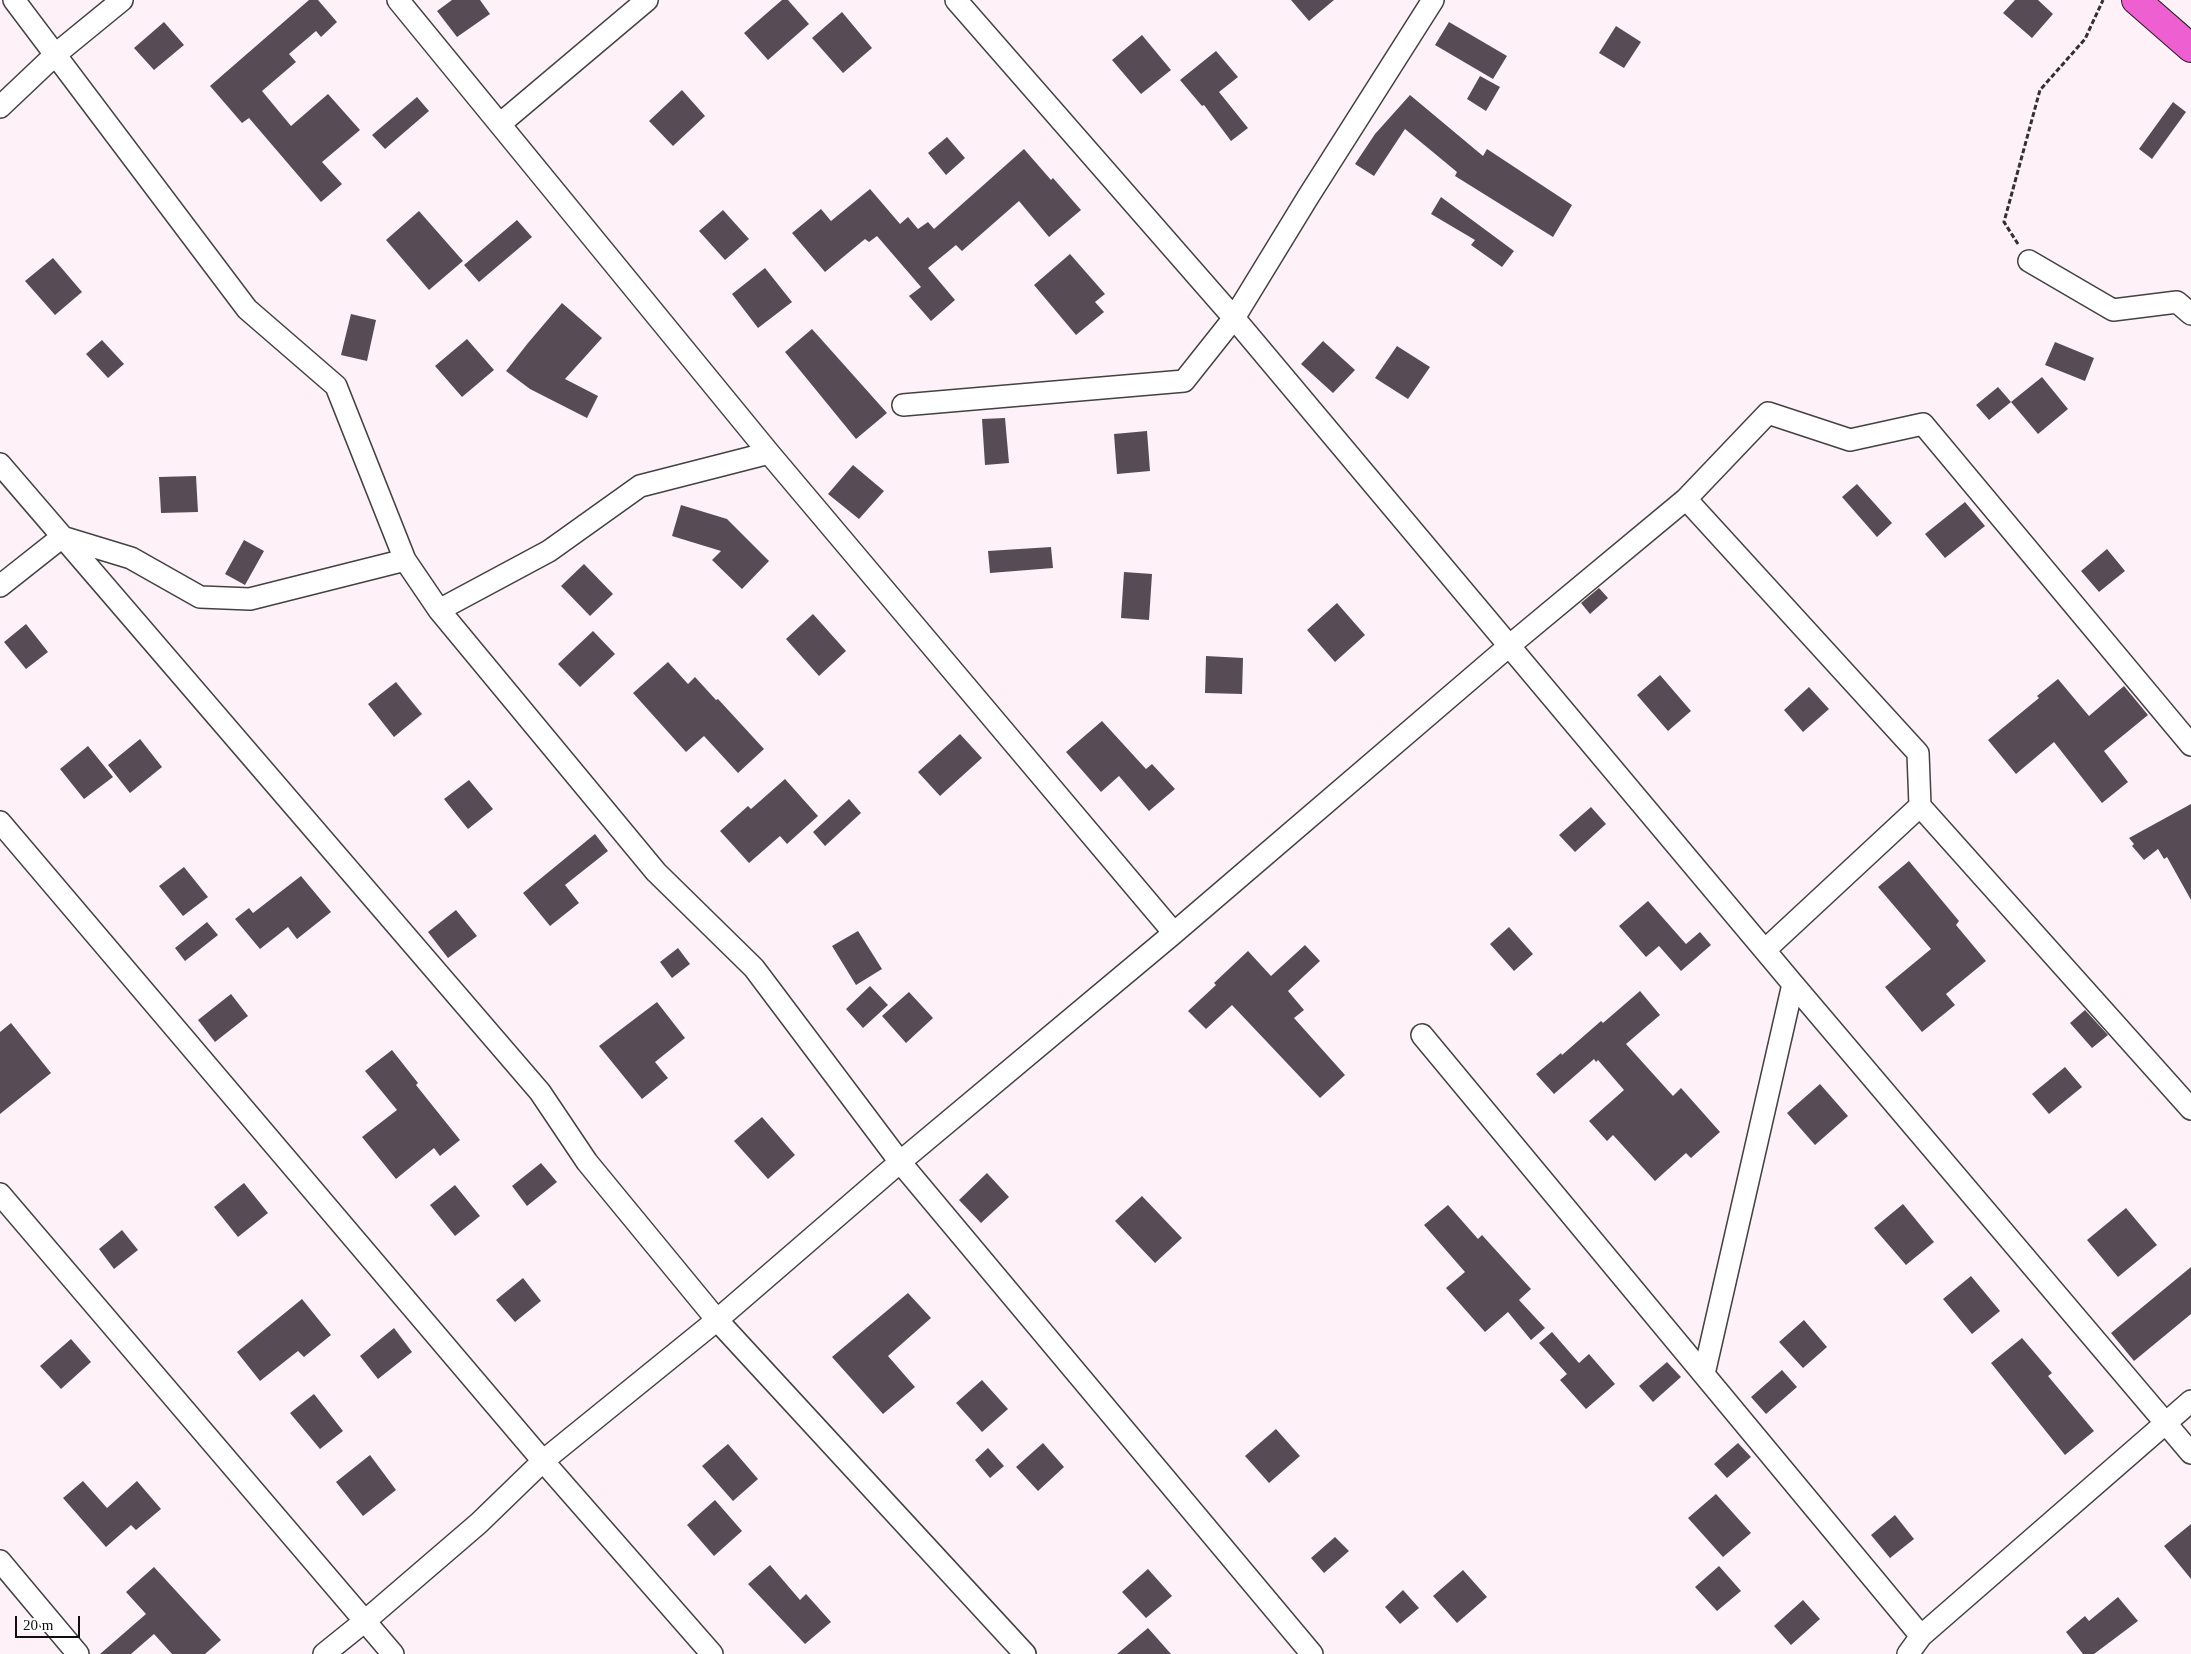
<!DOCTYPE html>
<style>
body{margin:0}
#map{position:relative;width:2191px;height:1654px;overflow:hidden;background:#fef1f7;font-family:Georgia,serif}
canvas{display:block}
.scale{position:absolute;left:15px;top:1616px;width:65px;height:22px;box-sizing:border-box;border:2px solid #0f0f0f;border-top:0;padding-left:6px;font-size:15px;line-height:18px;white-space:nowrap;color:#0f0f0f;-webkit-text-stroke:4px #fff;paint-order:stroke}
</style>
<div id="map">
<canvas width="2191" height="1654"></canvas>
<div class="scale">20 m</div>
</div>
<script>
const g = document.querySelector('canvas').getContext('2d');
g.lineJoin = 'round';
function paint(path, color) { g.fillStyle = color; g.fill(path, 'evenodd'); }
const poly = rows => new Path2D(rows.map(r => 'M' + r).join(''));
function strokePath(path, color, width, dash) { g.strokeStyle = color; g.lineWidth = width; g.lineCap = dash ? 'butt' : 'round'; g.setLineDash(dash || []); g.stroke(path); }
paint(poly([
 [309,0,318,0,337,22,321,37,316,31,289,54,296,62,262,91,291,126,328,94,360,130,322,162,342,184,321,202,249,118,242,123,210,86],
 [452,0,480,0,490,14,457,37,437,11],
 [782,0,788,0,809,24,768,60,744,33],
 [1291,0,1334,0,1309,21],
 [2015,0,2038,0,2053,14,2032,38,2003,13],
 [842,12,872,48,843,73,812,38],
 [164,22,184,45,154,70,134,48],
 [1449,22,1507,56,1493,79,1435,45],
 [1616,26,1641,42,1624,68,1599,53],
 [1142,35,1171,70,1141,94,1112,60],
 [1216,51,1238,77,1219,92,1248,128,1231,141,1204,105,1202,106,1180,80],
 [1480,76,1500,87,1486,111,1467,99],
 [682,90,705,116,673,146,649,121],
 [1410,95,1483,156,1487,149,1572,205,1553,237,1455,176,1457,172,1405,129,1374,176,1355,164,1375,134],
 [417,97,429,111,385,149,372,135],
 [2173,102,2186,112,2152,159,2139,149],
 [947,137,965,158,946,175,928,153],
 [1024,149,1051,180,1053,178,1081,210,1049,237,1019,201,962,251,956,245,928,268,955,300,931,321,909,296,921,287,877,236,869,242,865,239,825,272,792,233,821,209,831,221,870,189,900,224,908,217,918,229,928,222,934,229],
 [1441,197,1514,251,1502,267,1471,245,1475,240,1431,214],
 [723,210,749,239,725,260,699,231],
 [419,211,463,261,429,290,386,240],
 [517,220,532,237,479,282,464,265],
 [1070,254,1105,294,1095,302,1104,312,1076,335,1034,285],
 [53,258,82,292,55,315,25,281],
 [765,268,792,302,758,328,732,294],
 [562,303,602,338,565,379,598,396,587,418,530,389,506,371,528,343],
 [351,314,376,320,367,361,341,355],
 [812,329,887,413,856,439,785,352],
 [467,339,494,370,462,397,435,366],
 [102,340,124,364,108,378,86,354],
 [1323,341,1355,370,1333,393,1301,364],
 [2055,342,2094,358,2085,381,2045,365],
 [1397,346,1430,367,1408,399,1375,378],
 [2042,377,2068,409,2038,434,2011,402],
 [1998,387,2011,402,1989,420,1976,405],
 [1005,418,1009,463,985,465,982,419],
 [1147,431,1150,471,1117,474,1114,434],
 [853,465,884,491,859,519,828,494],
 [196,476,198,512,161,513,159,477],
 [1857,484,1892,523,1877,537,1842,497],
 [1965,502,1985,526,1945,558,1925,534],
 [681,505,727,519,769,561,742,589,712,560,721,551,672,536],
 [244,540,264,551,245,585,225,574],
 [1051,547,1053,568,990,573,988,551],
 [2107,549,2125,571,2099,592,2081,571],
 [584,564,613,594,590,616,561,586],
 [1124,572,1152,574,1149,620,1121,618],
 [1599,588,1608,598,1590,614,1581,603],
 [1337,603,1365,635,1335,662,1307,630],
 [813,614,846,651,819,676,786,639],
 [26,624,48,652,26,669,4,642],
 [593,631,615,654,580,687,558,664],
 [1206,656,1243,658,1242,694,1205,693],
 [668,662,688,684,695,677,716,700,718,699,764,749,738,773,704,736,686,752,633,693],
 [1660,675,1691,711,1668,731,1637,695],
 [2058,679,2089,716,2124,686,2148,715,2104,751,2128,782,2102,803,2054,742,2016,774,1988,740,2039,698,2037,696],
 [396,682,422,714,394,737,368,704],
 [1809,687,1829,709,1803,732,1784,710],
 [1102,721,1146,769,1152,764,1175,789,1149,811,1119,776,1101,792,1066,752],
 [960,734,982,758,940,796,918,772],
 [140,739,162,767,130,793,108,765],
 [88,746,113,777,84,799,60,769],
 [785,779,818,816,787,844,780,836,749,863,720,831,748,806,751,809],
 [469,780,493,809,468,829,444,799],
 [849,799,861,813,825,846,813,832],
 [2191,804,2191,900,2167,857,2164,859,2158,849,2144,860,2132,846,2134,844,2129,838],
 [1591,807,1606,824,1575,852,1559,835],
 [595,834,608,851,565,885,579,903,550,926,523,893],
 [1909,861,1959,921,1956,925,1986,961,1946,994,1955,1005,1922,1032,1885,987,1931,949,1878,887],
 [184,867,208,897,183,916,159,886],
 [301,876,331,912,297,939,288,927,260,949,235,919,249,908,253,913],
 [1648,901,1686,944,1700,932,1711,945,1681,971,1659,946,1646,957,1619,926],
 [456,910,477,936,448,958,428,932],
 [207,922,218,935,185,961,175,948],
 [1509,927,1533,954,1514,971,1490,944],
 [858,931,882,969,856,985,832,946],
 [1305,945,1320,961,1288,991,1304,1010,1294,1018,1345,1075,1320,1098,1232,1005,1206,1029,1188,1011,1216,985,1214,983,1248,951,1271,976],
 [678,948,690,964,672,978,660,962],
 [870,986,888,1005,863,1028,846,1009],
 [1640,991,1660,1015,1626,1044,1673,1096,1681,1088,1720,1132,1691,1158,1686,1153,1655,1181,1613,1135,1607,1141,1589,1121,1624,1090,1598,1060,1596,1062,1594,1059,1554,1094,1536,1074,1561,1053,1562,1055,1601,1021,1603,1023],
 [909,992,933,1018,906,1043,882,1016],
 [231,994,248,1016,215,1042,198,1020],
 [657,1002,685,1038,655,1062,668,1078,642,1099,599,1046],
 [2085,1010,2108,1035,2092,1048,2070,1023],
 [11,1023,51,1073,0,1114,0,1032],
 [392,1050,418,1083,416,1085,460,1140,440,1156,434,1148,396,1179,362,1137,397,1110,365,1071],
 [2065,1067,2082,1087,2049,1114,2032,1094],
 [1820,1084,1848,1116,1815,1145,1787,1113],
 [762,1117,795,1155,768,1179,734,1141],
 [541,1163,557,1182,527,1206,512,1186],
 [987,1173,1009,1197,981,1223,959,1200],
 [244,1183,268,1213,238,1237,214,1207],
 [455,1185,480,1216,455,1236,430,1205],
 [1142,1196,1182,1238,1155,1263,1115,1221],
 [1903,1204,1934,1242,1906,1265,1874,1228],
 [1448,1205,1478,1239,1482,1235,1531,1289,1519,1300,1545,1328,1531,1340,1508,1312,1485,1332,1446,1288,1465,1272,1424,1225],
 [2126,1208,2157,1245,2118,1277,2087,1240],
 [122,1230,138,1250,114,1269,99,1249],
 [2191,1267,2191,1314,2134,1361,2111,1333],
 [1971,1276,2000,1311,1972,1334,1943,1299],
 [523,1278,541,1301,515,1322,496,1300],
 [908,1293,931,1318,888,1356,915,1387,883,1414,832,1357],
 [302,1299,331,1335,304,1357,298,1351,260,1381,237,1352],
 [1804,1320,1827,1347,1803,1368,1779,1342],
 [394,1328,412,1352,378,1379,360,1356],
 [1552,1332,1579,1363,1589,1354,1615,1384,1586,1409,1560,1380,1567,1374,1539,1343],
 [2022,1338,2052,1373,2048,1376,2094,1431,2065,1455,1991,1363],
 [71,1339,91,1362,61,1389,40,1366],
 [1667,1362,1681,1377,1653,1402,1639,1386],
 [1782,1370,1797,1387,1766,1414,1751,1397],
 [982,1380,1008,1409,982,1432,956,1403],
 [314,1394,343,1431,320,1449,290,1413],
 [1276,1429,1300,1456,1269,1483,1245,1456],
 [1043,1443,1064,1467,1038,1491,1016,1467],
 [1738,1443,1751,1457,1727,1478,1714,1464],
 [728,1444,758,1479,733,1501,702,1466],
 [988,1448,1004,1466,990,1478,975,1460],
 [370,1455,396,1490,363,1516,336,1482],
 [83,1481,107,1508,137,1481,161,1509,136,1530,131,1525,106,1547,63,1498],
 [1716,1494,1751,1533,1723,1557,1688,1518],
 [715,1500,742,1531,714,1556,687,1525],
 [1895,1515,1914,1539,1890,1558,1871,1535],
 [2191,1524,2191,1579,2164,1546],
 [1335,1537,1349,1551,1324,1573,1311,1558],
 [770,1565,800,1600,806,1594,831,1622,805,1644,748,1584],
 [1719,1566,1741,1591,1717,1611,1695,1587],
 [154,1567,221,1640,205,1654,172,1654,154,1634,131,1654,100,1654,146,1614,126,1592],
 [1148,1569,1172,1596,1146,1618,1122,1592],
 [1463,1570,1487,1597,1457,1623,1433,1596],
 [1403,1590,1419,1608,1400,1624,1385,1607],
 [2118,1597,2138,1621,2094,1654,2083,1654,2066,1632,2085,1616,2089,1621],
 [1803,1600,1820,1619,1791,1645,1774,1626],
 [1148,1628,1171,1654,1117,1654]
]), '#574c56');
const minor = poly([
 [14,0,247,309,336,386,405,560,439,610,656,872,754,968,900,1162,1312,1654],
 [398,0,769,453,1174,933],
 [956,0,1234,318,1793,984,2191,1453],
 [0,107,56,54,122,0],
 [500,124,647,0],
 [2029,261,2113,310,2177,302,2191,314],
 [903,405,1184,381,1234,318,1308,197,1433,0],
 [0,464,540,1092,587,1162,717,1320,1025,1654],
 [1686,499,1918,753,1920,806,2191,1109],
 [0,586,62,537,131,558,200,597,250,599,405,560],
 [439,610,549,551,640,486,769,453],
 [0,822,543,1461,712,1654],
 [1765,950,1920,806],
 [1422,1035,1921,1636],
 [0,1194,393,1654],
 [1704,1374,1793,984],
 [0,1561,78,1654],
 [324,1654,365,1621,479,1523,543,1461,717,1320,900,1162,1174,933,1509,646,1686,499,1768,413,1850,440,1923,424,2191,745],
 [1908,1654,1921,1636,2191,1401]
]);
const highway = poly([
 [2136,0,2191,48]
]);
strokePath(minor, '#424242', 24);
strokePath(highway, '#202020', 30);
strokePath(poly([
 [2018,244,2004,222,2040,90,2085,39,2103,0]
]), '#313131', 3, [5, 2.5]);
strokePath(minor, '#fff', 21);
strokePath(highway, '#ee5fd2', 28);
</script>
